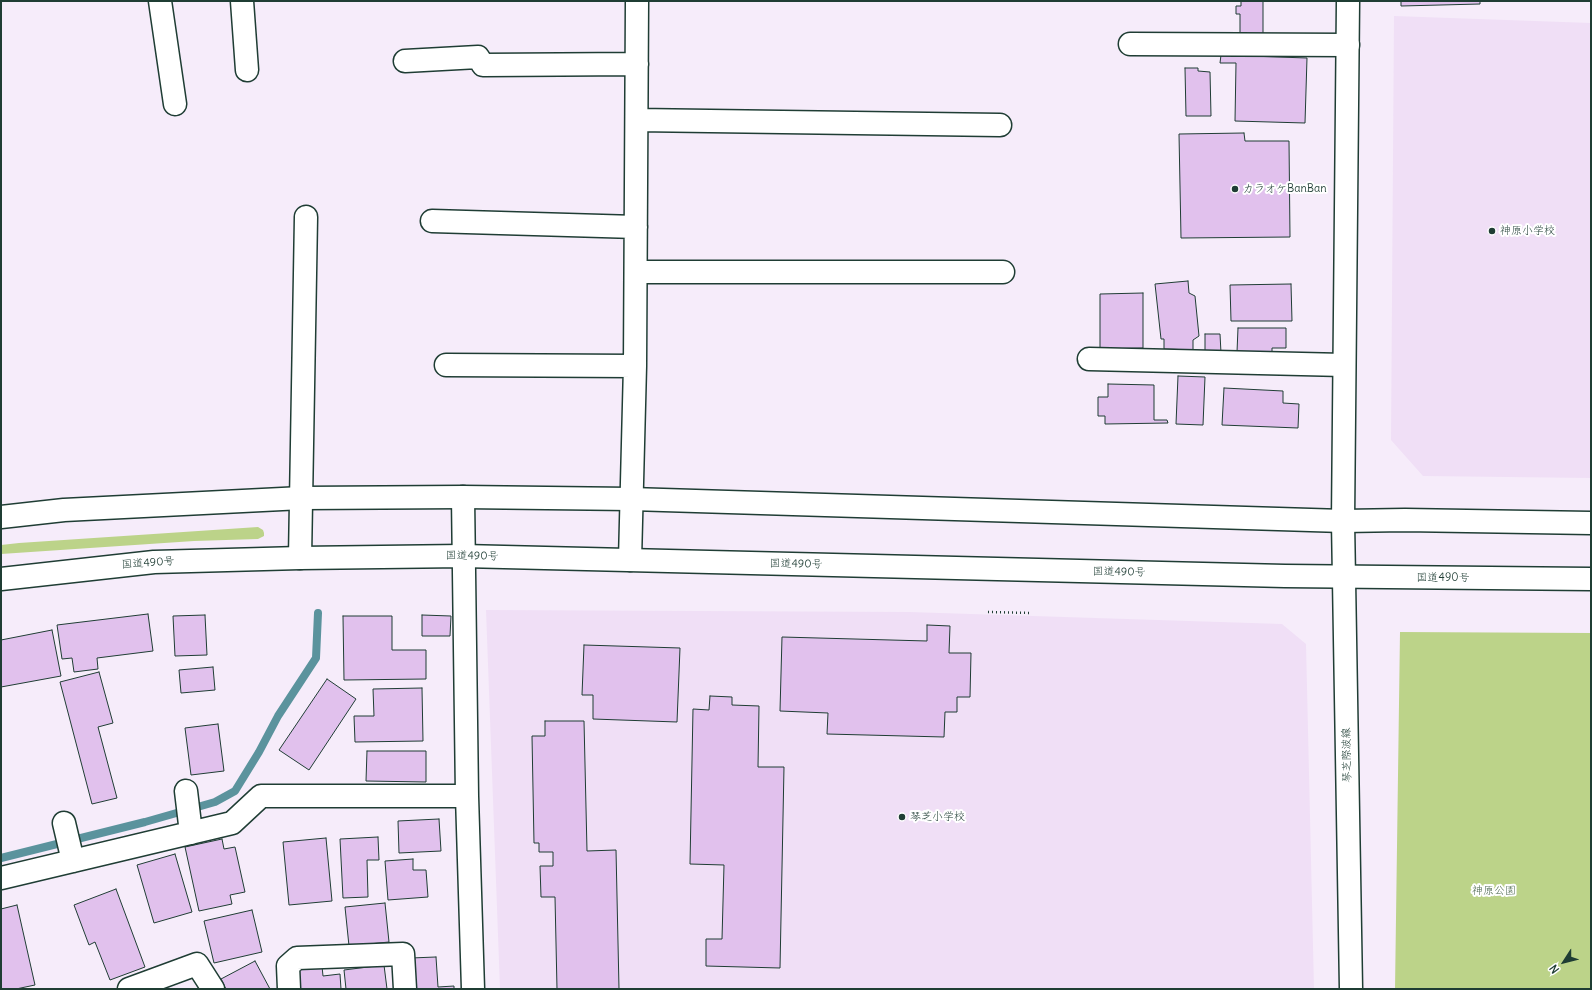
<!DOCTYPE html>
<meta charset="utf-8">
<style>
body{margin:0}
#map{position:relative;width:1592px;height:990px;overflow:hidden;background:#f6ecfa;font-family:Delius,sans-serif}
canvas{display:block}
.frame{position:absolute;inset:0;border:2px solid #1f3d34;pointer-events:none}
.north{position:absolute;left:1544px;top:942px;width:40px;height:40px;-webkit-text-stroke:3px #fff;paint-order:stroke;rotate:234deg;font-size:11px;font-weight:700;line-height:16px;text-align:center;color:#1f3d34}
.north::after{content:'';display:block;margin:auto;width:14px;height:18px;background:#1f3d34;clip-path:polygon(50% 0,100% 100%,50% 72%,0 100%)}
</style>
<div id="map">
<canvas width="1592" height="990"></canvas>
<div class="frame"></div>
<div class="north">N</div>
</div>
<script>
const g = document.querySelector('canvas').getContext('2d');
g.lineJoin = 'round';
function paint(path, color) { g.fillStyle = color; g.fill(path, 'evenodd'); }
const poly = rows => new Path2D(rows.map(r => 'M' + r).join(''));
function strokePath(path, color, width, dash) { g.strokeStyle = color; g.lineWidth = width; g.lineCap = dash ? 'butt' : 'round'; g.setLineDash(dash || []); g.stroke(path); }
function write(font, color, halo, rows, align = 'center') {
  g.font = font + ' Delius,"Klee One",sans-serif'; g.lineWidth = 4; g.setLineDash([]); g.textBaseline = 'middle'; g.strokeStyle = halo; g.fillStyle = color; for (const [text, x, y, turn = 0] of rows) {
    g.save(); g.translate(x, y); g.rotate((+turn || 0) * Math.PI / 180); g.textAlign = isNaN(turn) ? turn : align; if (halo) g.strokeText(text, 0, 0); g.fillText(text, 0, 0); g.restore();
  }
}
paint(poly([
 [1394,16,1591,23,1591,478,1423,476,1391,440],
 [486,610,909,612,1282,624,1306,644,1314,989,500,989]
]), '#f0dff6');
paint(poly([
 [258,527,263,530,264,533,264,536,258,539,194,541,1,554,1,545,19,543],
 [1400,632,1591,633,1591,989,1395,989]
]), '#bcd389');
strokePath(poly([
 [1,858,145,822,215,802,235,791,259,752,278,716,316,658,318,613]
]), '#5b939d', 8);
const building = poly([
 [1241,1,1263,1,1263,37,1240,38,1240,14,1236,14,1236,6,1241,6,1241,1],
 [1401,1,1480,1,1480,4,1401,6,1401,1],
 [1221,55,1307,58,1305,123,1235,121,1236,63,1220,63,1221,55],
 [1185,68,1198,68,1198,71,1210,72,1211,116,1186,116,1185,68],
 [1244,133,1245,141,1289,141,1290,237,1181,238,1179,134,1244,133],
 [1188,281,1189,293,1195,296,1199,336,1193,340,1193,350,1164,349,1164,339,1161,339,1155,284,1188,281],
 [1291,284,1292,321,1231,321,1230,285,1291,284],
 [1143,293,1143,348,1100,349,1100,294,1143,293],
 [1238,328,1286,328,1286,348,1272,348,1272,353,1237,352,1238,328],
 [1205,334,1220,334,1221,353,1205,353,1205,334],
 [1178,376,1205,377,1203,425,1176,424,1178,376],
 [1108,384,1154,385,1154,420,1167,420,1168,423,1105,424,1105,416,1098,416,1098,397,1108,397,1108,384],
 [1224,388,1283,391,1283,403,1299,404,1298,428,1222,425,1224,388],
 [148,614,153,651,97,658,98,669,74,672,72,658,62,659,57,625,148,614],
 [205,615,207,655,175,656,173,616,205,615],
 [422,615,451,616,450,636,422,636,422,615],
 [343,616,392,616,392,650,426,650,426,679,344,680,343,616],
 [927,625,950,626,949,653,971,653,970,697,957,697,957,712,945,712,944,737,827,734,828,713,780,711,782,637,927,641,927,625],
 [52,630,61,676,1,687,1,640,52,630],
 [584,645,680,648,677,722,593,719,593,695,582,695,584,645],
 [213,667,215,690,181,693,179,670,213,667],
 [99,672,113,723,98,727,117,798,92,804,60,682,99,672],
 [327,679,356,699,309,770,279,750,327,679],
 [422,688,423,741,355,742,354,716,374,716,373,689,422,688],
 [710,696,732,697,732,705,759,706,758,767,784,767,780,968,706,966,706,939,722,939,724,865,690,864,693,709,709,710,710,696],
 [545,721,584,721,587,851,616,850,619,989,557,989,555,897,541,897,540,866,553,866,553,852,539,852,539,843,534,843,532,736,545,736,545,721],
 [218,724,224,771,191,775,185,728,218,724],
 [367,751,426,751,426,782,366,781,367,751],
 [439,819,441,851,399,853,398,821,439,819],
 [378,837,379,860,367,860,368,897,343,898,340,839,378,837],
 [326,838,332,901,289,905,283,842,326,838],
 [222,839,224,849,235,847,245,892,230,895,232,904,199,911,185,847,222,839],
 [175,854,192,912,154,923,137,865,175,854],
 [413,859,413,870,426,870,428,897,388,900,385,861,413,859],
 [116,889,145,967,110,980,95,942,89,945,74,905,116,889],
 [385,903,389,942,349,946,345,907,385,903],
 [17,905,35,985,16,989,1,989,1,909,17,905],
 [252,910,262,952,214,963,204,921,252,910],
 [436,957,438,987,454,986,454,989,413,989,411,958,436,957],
 [255,961,270,989,226,989,221,979,255,961],
 [384,965,387,989,346,989,344,970,384,965],
 [322,966,323,976,340,974,341,989,296,989,294,968,322,966]
]);
paint(building, '#e1c1ed');
strokePath(building, '#1f3d34', 1);
const street = poly([
 [160,1,175,104],
 [242,1,247,70],
 [1130,44,1348,45],
 [405,61,478,57,483,65,637,64],
 [637,120,1000,125],
 [432,221,636,227],
 [636,272,1003,272],
 [1089,359,1344,365],
 [446,365,635,366],
 [463,497,467,796,473,989],
 [300,558,306,217],
 [630,560,635,366,637,1],
 [186,791,191,833],
 [64,823,73,861],
 [1,878,232,823,261,796,467,796],
 [129,989,197,964,213,989],
 [289,989,288,966,297,958,403,954,405,989]
]);
const secondary = poly([
 [1348,1,1343,521,1351,989]
]);
const highway = poly([
 [1,517,64,510,302,498,463,497,631,499,1343,521,1405,520,1591,523],
 [1,579,154,562,300,558,463,556,1285,576,1591,579]
]);
strokePath(street, '#1f3d34', 25);
strokePath(secondary, '#1f3d34', 25);
strokePath(highway, '#1f3d34', 25);
strokePath(poly([
 [988,612,1031,613]
]), '#1f3d34', 2.5, [1, 3]);
strokePath(street, '#fff', 22);
strokePath(secondary, '#fff', 22);
strokePath(highway, '#fff', 22);
for (const [x, y, r, color] of [
 [1235,189,4,"#1f3d34"],
 [1492,231,4,"#1f3d34"],
 [902,817,4,"#1f3d34"]
]) { const dot = new Path2D(); dot.arc(x, y, r, 0, 2 * Math.PI); g.fillStyle = color; g.fill(dot); strokePath(dot, '#fff', 1.5); }
write('11px', '#1f3d34', '#fff', [
 ["カラオケBanBan",1243,189],
 ["神原小学校",1500,231],
 ["琴芝小学校",910,817]
], 'left');
write('11px', '#1f3d34', '#fff', [
 ["国道490号",472,556,1],
 ["国道490号",148,563,-4],
 ["国道490号",796,564,1],
 ["国道490号",1119,572,1],
 ["国道490号",1443,578],
 ["琴芝際波線",1347,755,-91]
]);
write('11px', '#466249', '#fff', [
 ["神原公園",1494,891]
]);
</script>
